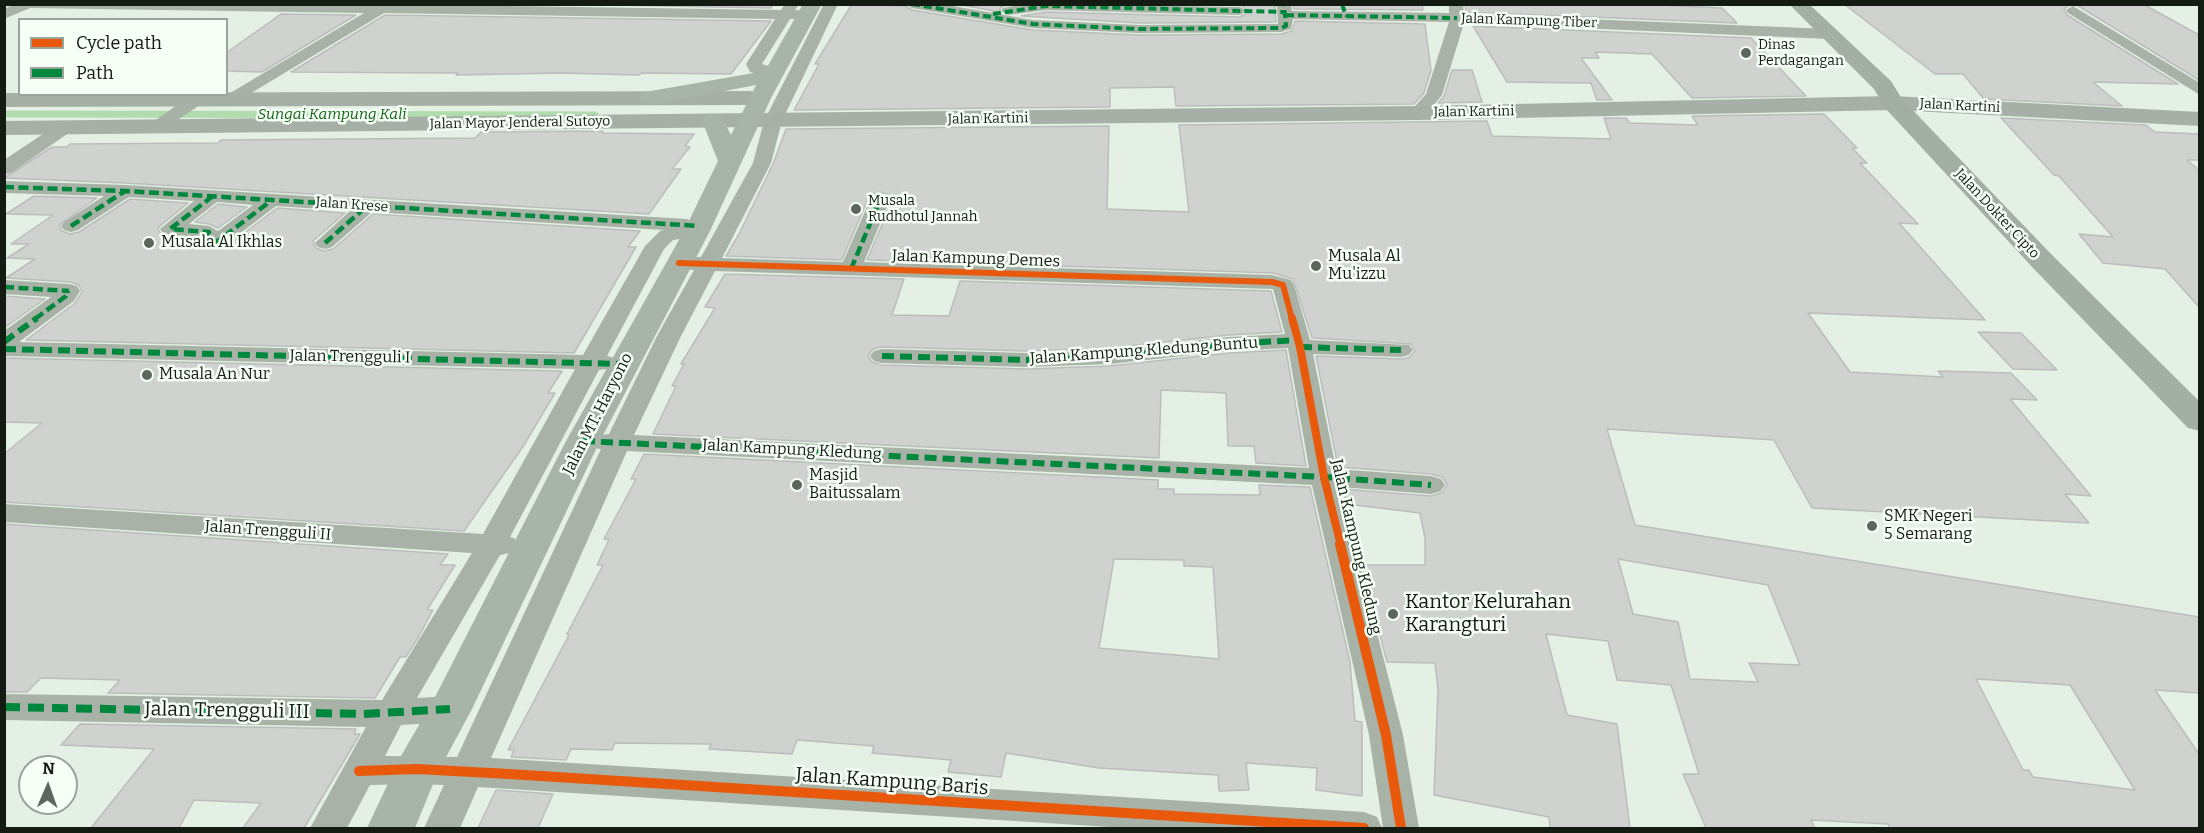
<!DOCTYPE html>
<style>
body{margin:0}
#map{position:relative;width:2204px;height:833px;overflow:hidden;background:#e4f0e3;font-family:Bitter,serif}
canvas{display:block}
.frame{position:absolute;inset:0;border:6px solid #131b13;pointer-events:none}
.legend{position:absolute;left:18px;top:18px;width:210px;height:78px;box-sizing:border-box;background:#f5fff5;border:2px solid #9ba49b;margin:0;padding:8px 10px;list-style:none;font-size:18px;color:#131b13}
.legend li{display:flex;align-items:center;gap:12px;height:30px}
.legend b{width:30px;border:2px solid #9ba49b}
.north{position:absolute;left:18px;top:755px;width:60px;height:60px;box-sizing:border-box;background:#f5fff5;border:2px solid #9ba49b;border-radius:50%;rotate:2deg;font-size:16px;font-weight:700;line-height:24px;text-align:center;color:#131b13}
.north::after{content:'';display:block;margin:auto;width:21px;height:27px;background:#5c665c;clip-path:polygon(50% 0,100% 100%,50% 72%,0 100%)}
</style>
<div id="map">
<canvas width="2204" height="833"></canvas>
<div class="frame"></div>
<ul class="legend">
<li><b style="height:8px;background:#e8590c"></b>Cycle path</li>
<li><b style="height:8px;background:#00873e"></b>Path</li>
</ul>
<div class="north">N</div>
</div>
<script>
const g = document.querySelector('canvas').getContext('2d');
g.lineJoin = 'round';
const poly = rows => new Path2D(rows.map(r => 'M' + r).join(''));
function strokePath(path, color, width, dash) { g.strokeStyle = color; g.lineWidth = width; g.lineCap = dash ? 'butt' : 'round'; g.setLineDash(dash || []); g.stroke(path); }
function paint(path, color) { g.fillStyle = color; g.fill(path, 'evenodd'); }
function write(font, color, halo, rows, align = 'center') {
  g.font = font + ' Bitter,serif'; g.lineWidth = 5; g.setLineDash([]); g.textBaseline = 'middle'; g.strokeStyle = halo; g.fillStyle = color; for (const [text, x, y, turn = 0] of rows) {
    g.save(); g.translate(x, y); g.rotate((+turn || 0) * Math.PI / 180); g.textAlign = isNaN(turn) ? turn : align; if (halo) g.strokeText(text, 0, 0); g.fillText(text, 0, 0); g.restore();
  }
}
strokePath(poly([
 [4,114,595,115]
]), '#b0dcae', 7);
const building = poly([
 [559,4,773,4,771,8,559,4],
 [852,4,904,6,912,10,1033,30,1139,35,1281,34,1292,31,1295,21,1425,24,1431,70,1424,93,1414,104,1176,106,1174,87,1110,88,1110,107,794,110,819,64,815,64,852,4],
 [957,4,1010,4,1001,7,999,12,957,4],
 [1222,4,1275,4,1276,22,1139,23,1021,16,1046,12,1240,17,1249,12,1241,5,1222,4],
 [1293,4,1422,4,1423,10,1294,9,1293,4],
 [1465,4,1636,4,1722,8,1737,23,1466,12,1465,4],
 [1844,4,2071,4,2064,9,2067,15,2178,84,2093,82,2122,106,1984,99,1963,74,1935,74,1844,4],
 [2075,4,2143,4,2199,35,2199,80,2075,4],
 [281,14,356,15,262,72,226,71,226,53,281,14],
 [385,15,771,21,731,74,642,73,639,75,561,73,456,75,458,73,291,72,385,15],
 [1473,26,1751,38,1806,96,1692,98,1652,54,1595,52,1599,58,1581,58,1612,100,1597,100,1591,83,1507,82,1473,26],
 [1452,70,1472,70,1482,102,1438,103,1444,96,1452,70],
 [1824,114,1857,148,1852,148,1867,163,1860,163,1918,224,1899,223,1985,320,1808,313,1850,372,1943,377,1938,371,2011,373,2037,400,2010,399,2091,496,2065,494,2089,523,1812,508,1774,440,1607,429,1635,525,2199,617,2199,693,2155,690,2199,754,2199,828,1890,828,1888,824,1811,820,1815,828,1706,828,1683,774,1699,774,1671,685,1617,680,1608,641,1546,634,1567,715,1617,724,1630,828,1550,828,1549,817,1434,795,1438,689,1435,663,1387,662,1362,565,1425,565,1425,538,1420,513,1347,504,1343,489,1431,496,1443,492,1447,484,1442,477,1431,474,1338,467,1316,356,1402,359,1410,357,1415,351,1411,344,1312,338,1293,279,1273,273,966,263,967,258,911,257,909,261,867,260,892,201,889,195,881,192,872,194,868,199,842,260,726,256,739,234,773,164,786,129,1109,126,1107,209,1189,212,1179,125,1487,121,1492,136,1611,139,1604,118,1626,118,1630,123,1698,125,1692,116,1824,114],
 [1618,559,1768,585,1800,665,1749,663,1758,682,1690,679,1678,622,1633,614,1618,559],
 [1976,679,2070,685,2135,790,2033,777,2029,770,2023,770,1976,679],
 [2001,118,2146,125,2155,132,2199,134,2199,160,2187,160,2199,170,2199,307,2165,269,2103,263,2079,234,2113,237,2059,176,2054,175,2001,118],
 [603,131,602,133,694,134,685,146,690,147,672,169,681,169,649,214,125,183,4,178,52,147,67,147,70,144,218,143,221,140,475,138,481,132,603,131],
 [34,196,97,198,59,225,62,231,70,234,79,232,130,199,188,203,159,227,158,230,162,235,169,237,190,239,192,246,201,249,226,247,277,208,345,213,313,241,316,248,324,251,333,249,373,214,640,231,628,247,636,247,574,353,26,340,75,303,82,292,79,285,70,282,6,278,35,259,7,258,29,244,11,244,53,215,6,214,34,196],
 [218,204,247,207,218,228,209,224,195,222,218,204],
 [725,274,904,279,892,315,949,316,960,281,1271,291,1282,332,1229,335,1109,348,1027,351,882,347,873,349,868,356,872,362,882,365,1027,369,1109,366,1229,353,1286,350,1306,466,1256,463,1254,446,1228,446,1226,393,1161,390,1159,458,653,434,676,386,672,386,684,364,681,364,715,308,705,307,725,274],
 [4,296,45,299,4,328,4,296],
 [1978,332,2021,333,2057,370,2013,369,1978,332],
 [4,358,562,371,548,393,555,393,524,445,464,531,4,502,4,454,42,423,4,422,4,358],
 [644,454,1158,480,1158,489,1174,489,1174,494,1260,495,1259,485,1310,487,1350,662,1355,721,1362,722,1362,796,1316,790,1317,768,1246,763,1249,790,1219,791,1218,775,1099,768,1006,753,1001,777,948,772,951,760,872,753,874,746,797,740,792,754,709,749,711,744,615,743,612,750,571,749,566,760,511,757,514,750,508,750,569,635,567,634,603,565,597,565,609,540,604,539,636,479,631,479,644,454],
 [1114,559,1184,560,1184,566,1213,567,1219,659,1099,648,1114,559],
 [4,524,448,554,440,565,455,565,427,610,433,610,418,638,406,657,400,657,375,698,108,693,120,680,41,678,27,692,4,692,4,524],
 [80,724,356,729,354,734,360,734,304,828,243,828,261,803,194,800,179,828,91,828,154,749,61,745,80,724],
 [496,790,553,794,538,828,478,828,496,790]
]);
paint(building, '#d0d2d0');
strokePath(building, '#bbbdbc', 1.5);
paint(poly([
 [15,4,371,4,781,10,785,4,799,4,795,10,808,11,815,15,808,19,790,19,762,64,782,70,784,73,782,76,776,78,750,72,746,64,775,19,384,13,233,104,227,103,225,99,227,95,364,13,30,8,4,19,4,9,15,4],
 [824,4,838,4,782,121,771,163,722,258,843,262,870,200,873,196,880,194,887,196,890,200,864,262,1272,275,1291,280,1294,285,1310,340,1409,345,1413,350,1409,355,1401,357,1313,354,1336,469,1431,476,1441,479,1445,485,1441,491,1431,494,1340,487,1403,735,1419,828,1383,828,1369,735,1312,485,627,451,491,758,1364,812,1377,817,1382,828,1125,828,478,787,460,828,424,828,444,785,417,784,370,785,347,828,310,828,366,727,4,720,4,694,382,700,472,553,4,522,4,504,483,534,575,369,4,356,4,331,51,297,4,294,4,280,69,284,77,286,80,291,74,301,19,342,583,355,645,246,660,231,664,230,372,212,332,247,325,249,318,247,315,243,350,211,276,206,225,245,201,247,194,245,191,241,193,237,170,235,163,233,160,229,194,201,129,197,78,230,71,232,64,230,61,226,64,222,104,196,4,193,4,181,125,185,687,219,704,227,707,231,704,235,673,240,664,249,607,356,615,358,619,363,615,368,599,370,510,537,514,538,519,545,514,552,500,555,417,698,450,696,462,700,467,709,462,718,450,722,401,725,385,756,457,757,601,449,595,448,591,442,595,436,609,434,657,336,694,270,671,268,668,263,671,258,679,257,701,257,753,163,764,121,824,4],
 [217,202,253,205,218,231,209,226,189,224,217,202],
 [715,271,1273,289,1285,334,1229,337,1109,350,1027,353,882,349,874,351,870,356,874,361,882,363,1027,367,1109,364,1229,351,1288,348,1309,468,634,435,681,336,715,271],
 [905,4,941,4,1033,20,1139,25,1278,24,1277,4,1291,4,1292,11,1449,13,1449,4,1463,4,1464,14,1830,29,1838,34,1830,39,1464,23,1442,95,1424,117,1418,118,1412,117,1409,113,1426,94,1449,22,1293,19,1291,29,1281,32,1139,33,1033,28,912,8,905,4],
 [1025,4,1240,7,1247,11,1240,15,1046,10,1008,15,1001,11,1003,8,1025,4],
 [2073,6,2200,83,2200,95,2068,13,2066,10,2073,6],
 [199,94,205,99,203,103,161,131,155,132,149,131,146,127,191,95,199,94],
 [64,123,70,124,73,128,70,132,11,173,4,174,4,160,58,124,64,123]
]), '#a8b2a7');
paint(poly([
 [750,91,758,93,761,98,758,103,750,105,4,107,4,93,750,91],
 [1893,96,2200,112,2200,126,1893,110,1418,120,4,135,4,121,1418,106,1893,96]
]), '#a6b0a6');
paint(poly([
 [803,4,822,4,771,98,710,231,600,441,472,709,438,772,415,828,367,828,401,756,434,699,566,441,684,231,718,161,702,121,705,116,713,114,721,116,731,135,756,85,651,105,643,103,640,98,643,93,651,91,765,71,803,4]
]), '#a8b4a8');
paint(poly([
 [1789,4,1809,4,1891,81,1902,99,2054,257,2200,402,2200,431,2188,428,2034,269,1885,108,1874,89,1789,4]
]), '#a3afa2');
strokePath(poly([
 [912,4,1033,24,1139,29,1281,28,1286,26,1284,4],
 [1342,4,1346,16],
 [993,14,1046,6,1285,12],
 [1286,15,1457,18]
]), '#00873e', 4, [8, 4]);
strokePath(poly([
 [4,187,125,191,699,226],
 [213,196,170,229,209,232,201,241,218,241,272,200],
 [71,226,125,191],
 [325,243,367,206],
 [851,269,880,200],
 [4,287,69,291],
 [35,319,66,296,69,291]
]), '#00873e', 4.5, [10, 4.5]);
strokePath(poly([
 [4,342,37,318],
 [1300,347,1401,350],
 [4,349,624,364],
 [882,356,1027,360,1109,357,1229,344,1298,340],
 [583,441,1324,477,1431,485]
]), '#00873e', 6, [12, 6]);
strokePath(poly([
 [4,707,363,714,450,709]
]), '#00873e', 8, [16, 8]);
strokePath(poly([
 [679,263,1272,282,1283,285,1292,319]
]), '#e8590c', 6);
strokePath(poly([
 [1292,318,1300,347,1324,477,1341,546]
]), '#e8590c', 8);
strokePath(poly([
 [1340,544,1386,735,1401,828],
 [359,771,417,769,509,774,1364,828]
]), '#e8590c', 10);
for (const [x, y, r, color] of [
 [1746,53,6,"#5c665c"],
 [856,209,6,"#5c665c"],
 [149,243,6,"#5c665c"],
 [1316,266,6,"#5c665c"],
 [147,375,6,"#5c665c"],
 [797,485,6,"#5c665c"],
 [1872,526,6,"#5c665c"],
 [1393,614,6,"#5c665c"]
]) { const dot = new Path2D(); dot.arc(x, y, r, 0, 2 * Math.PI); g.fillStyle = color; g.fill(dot); strokePath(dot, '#f5fff5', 2); }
write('14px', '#131b13', '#f5fff5', [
 ["Jalan Kampung Tiber",1529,21,2],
 ["Jalan Kartini",1960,106,3],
 ["Jalan Kartini",1474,112,-1],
 ["Jalan Kartini",988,119,-1],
 ["Jalan Mayor Jenderal Sutoyo",520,123,-1],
 ["Jalan Krese",352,205,4],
 ["Jalan Dokter Cipto",1997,214,47]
]);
write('14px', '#131b13', '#f5fff5', [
 ["Dinas",1758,45],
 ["Perdagangan",1758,61],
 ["Musala",868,201],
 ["Rudhotul Jannah",868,217]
], 'left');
write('italic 15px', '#146518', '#f5fff5', [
 ["Sungai Kampung Kali",332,115]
]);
write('16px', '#131b13', '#f5fff5', [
 ["Musala Al Ikhlas",161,243],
 ["Musala Al",1328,257],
 ["Mu'izzu",1328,275],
 ["Musala An Nur",159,375],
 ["Masjid",809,476],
 ["Baitussalam",809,494],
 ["SMK Negeri",1884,517],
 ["5 Semarang",1884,535]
], 'left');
write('16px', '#131b13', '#f5fff5', [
 ["Jalan Kampung Demes",976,259,2],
 ["Jalan Kampung Kledung Buntu",1144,351,-4],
 ["Jalan Trengguli I",350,357,1],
 ["Jalan MT. Haryono",598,414,-63],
 ["Jalan Kampung Kledung",792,450,3],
 ["Jalan Trengguli II",268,531,4],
 ["Jalan Kampung Kledung",1356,547,77]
]);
write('20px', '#131b13', '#f5fff5', [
 ["Kantor Kelurahan",1405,602],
 ["Karangturi",1405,625]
], 'left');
write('20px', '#131b13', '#f5fff5', [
 ["Jalan Trengguli III",227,711,1],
 ["Jalan Kampung Baris",892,782,4]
]);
</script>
